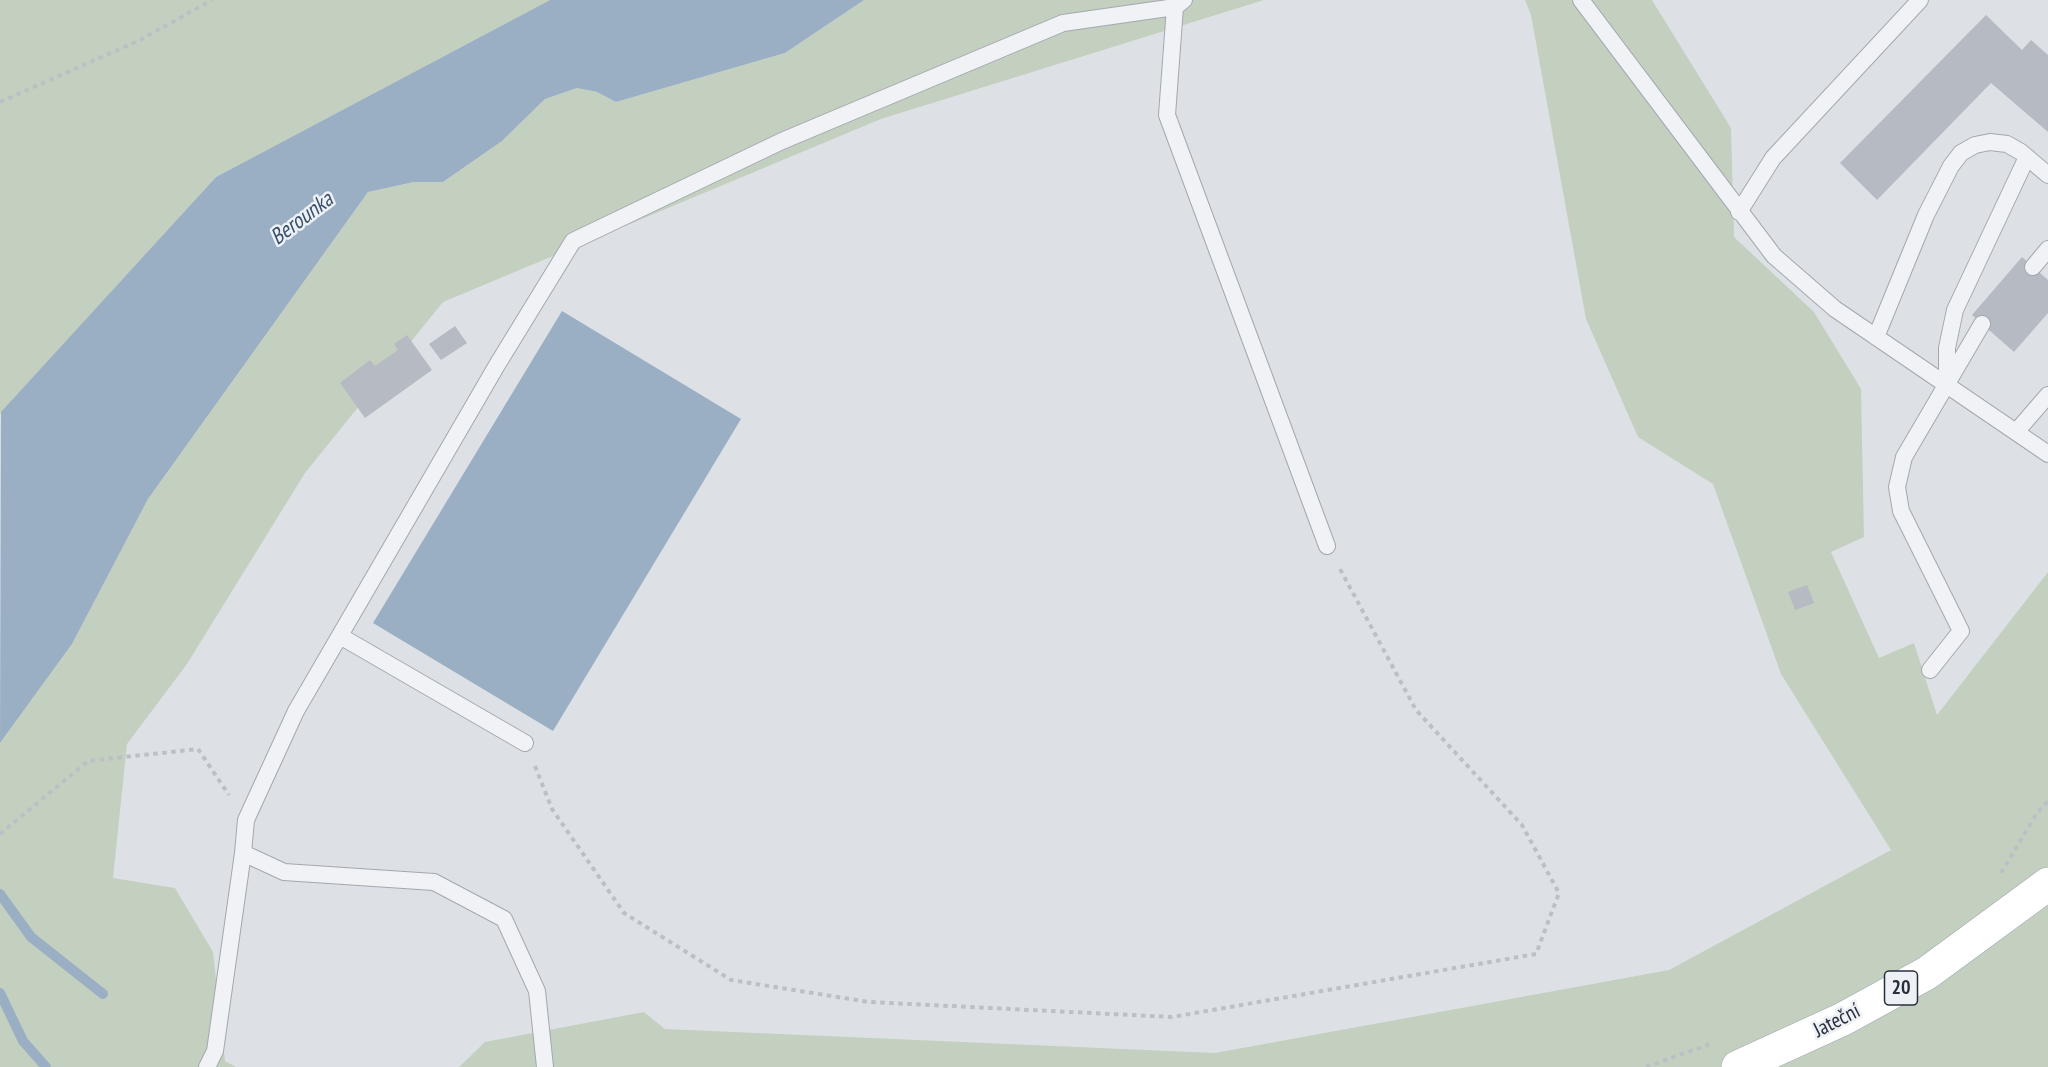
<!DOCTYPE html>
<meta charset="utf-8">
<style>
body{margin:0}
canvas{display:block;background:#dde1e6}
</style>
<canvas width="2048" height="1067"></canvas>
<script>
const g = document.querySelector('canvas').getContext('2d');
g.lineJoin = 'round';
function paint(path, color) { g.fillStyle = color; g.fill(path, 'evenodd'); }
const poly = rows => new Path2D(rows.map(r => 'M' + r).join(''));
function strokePath(path, color, width, dash) { g.strokeStyle = color; g.lineWidth = width; g.lineCap = dash ? 'butt' : 'round'; g.setLineDash(dash || []); g.stroke(path); }
function write(font, color, halo, rows, align = 'center') {
  g.font = font + ' "PT Sans Narrow",sans-serif'; g.lineWidth = 5; g.setLineDash([]); g.textBaseline = 'middle'; g.strokeStyle = halo; g.fillStyle = color; for (const [text, x, y, turn = 0] of rows) {
    g.save(); g.translate(x, y); g.rotate((+turn || 0) * Math.PI / 180); g.textAlign = isNaN(turn) ? turn : align; if (halo) g.strokeText(text, 0, 0); g.fillText(text, 0, 0); g.restore();
  }
}
paint(poly([
 [0,0,550,0,216,177,0,414],
 [864,0,1264,0,881,119,443,302,305,473,187,664,127,744,113,878,175,888,213,952,225,1061,236,1067,0,1067,0,743,72,644,148,499,368,192,414,182,443,182,502,141,545,99,577,88,597,92,616,102,785,53],
 [1525,0,1652,0,1731,128,1734,237,1814,312,1861,389,1864,537,1831,552,1879,658,1914,643,1937,715,2048,572,2048,1067,459,1067,485,1042,644,1012,665,1029,1215,1053,1669,970,1891,850,1781,674,1713,484,1638,437,1586,319,1531,15]
]), '#c4d0bf');
paint(poly([
 [550,0,864,0,785,53,616,102,597,92,577,88,545,99,502,141,443,182,414,182,368,192,148,499,72,644,0,743,1,412,216,177],
 [562,311,741,419,553,731,373,623]
]), '#9aafc4');
strokePath(poly([
 [0,894,31,937,103,994],
 [0,993,23,1041,46,1067]
]), '#9aafc4', 10);
paint(poly([
 [1986,15,2022,50,2031,40,2048,55,2048,132,1991,83,1877,200,1840,163],
 [2022,257,2048,280,2048,313,2014,352,1972,315],
 [455,326,467,343,441,360,429,344],
 [407,335,432,370,365,418,340,383,370,360,375,366,398,350,394,344],
 [1807,585,1814,603,1795,610,1788,592]
]), '#b5bac3');
const service = poly([
 [1184,0,1175,7,1167,115,1327,546],
 [1581,0,1774,256,1835,309,2048,454],
 [1739,212,1773,158,1920,0],
 [2033,267,2048,249],
 [1876,337,1926,215,1951,166,1961,153,1975,145,1990,142,2007,144,2021,152,2048,175],
 [1947,384,1947,348,1955,310,2027,157],
 [2016,432,2048,395],
 [340,636,525,743],
 [1930,670,1961,631,1901,511,1897,487,1904,457,1982,324],
 [207,1067,215,1051,243,853],
 [545,1067,537,991,504,919,434,882,284,872,243,853,246,820,296,711,497,365,573,241,782,141,1063,23,1175,7]
]);
const primary = poly([
 [1738,1067,1843,1019,1927,973,2048,884]
]);
strokePath(service, '#a3a8b0', 18);
strokePath(primary, '#9ea6b1', 34);
strokePath(poly([
 [0,102,138,41,212,0],
 [535,766,552,809,624,913,731,980,869,1002,1172,1017,1536,954,1559,893,1522,825,1416,710,1340,569],
 [0,834,88,761,198,749,229,795],
 [2001,873,2037,813,2048,801],
 [1646,1067,1713,1043]
]), '#bcbfc5', 4, [4.5, 4.5]);
strokePath(service, '#f0f2f5', 16);
strokePath(primary, '#fff', 33);
for (const [x, y, w] of [
 [1901,988,33]
]) { const box = new Path2D(); box.roundRect(x - w / 2, y - 17, w, 34, 4.5); g.fillStyle = '#edf0f4'; g.fill(box); strokePath(box, '#282f3c', 1.5); }
write('bold 20px', '#282f3c', null, [
 ["20",1901,988]
]);
write('21px', '#282f3c', '#edf0f4', [
 ["Jateční",1837,1021,-27]
]);
write('italic 22px', '#354f6d', '#edf0f4', [
 ["Berounka",302,219,-37]
]);
</script>
